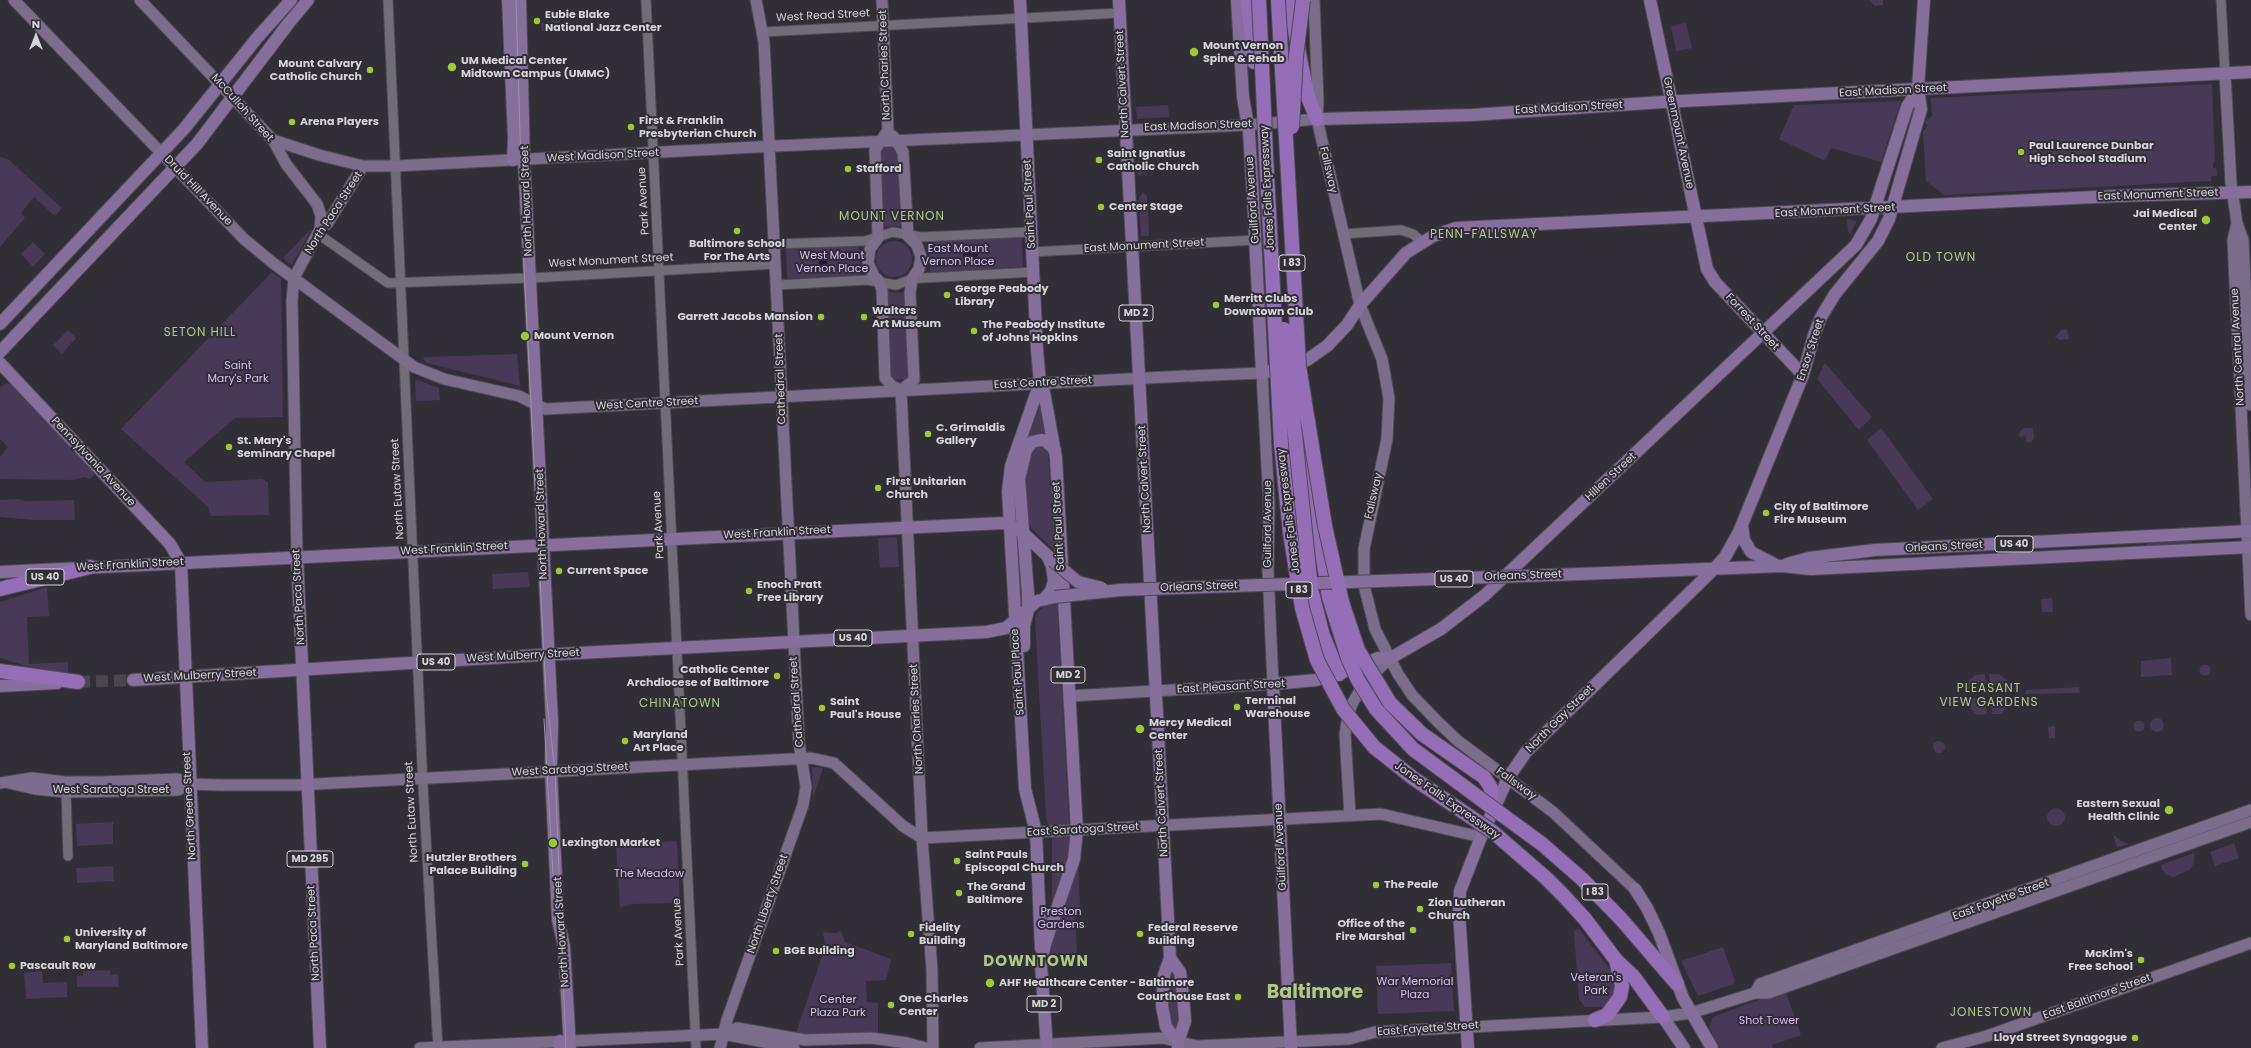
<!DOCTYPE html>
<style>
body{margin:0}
#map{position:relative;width:2251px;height:1048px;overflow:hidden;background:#322e37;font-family:Poppins,sans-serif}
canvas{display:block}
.north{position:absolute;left:16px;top:16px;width:40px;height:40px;-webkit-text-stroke:3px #322e37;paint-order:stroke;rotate:0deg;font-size:11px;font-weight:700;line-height:16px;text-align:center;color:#d5d2d8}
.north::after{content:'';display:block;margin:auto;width:14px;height:18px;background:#d5d2d8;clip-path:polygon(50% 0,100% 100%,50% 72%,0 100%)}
</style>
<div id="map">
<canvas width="2251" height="1048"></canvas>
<div class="north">N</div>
</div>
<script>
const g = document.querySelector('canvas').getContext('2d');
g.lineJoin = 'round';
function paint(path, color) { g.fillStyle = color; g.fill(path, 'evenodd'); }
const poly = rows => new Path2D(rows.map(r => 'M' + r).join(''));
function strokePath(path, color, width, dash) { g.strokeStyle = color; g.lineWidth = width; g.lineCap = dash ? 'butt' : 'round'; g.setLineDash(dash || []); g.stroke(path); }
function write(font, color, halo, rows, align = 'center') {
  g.font = font + ' Poppins,sans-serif'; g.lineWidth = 4; g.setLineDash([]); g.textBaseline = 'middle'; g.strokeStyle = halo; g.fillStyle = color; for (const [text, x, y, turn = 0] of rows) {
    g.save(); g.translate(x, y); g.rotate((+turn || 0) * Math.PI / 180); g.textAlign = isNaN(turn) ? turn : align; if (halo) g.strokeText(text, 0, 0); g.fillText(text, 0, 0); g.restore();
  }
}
paint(poly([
 [1869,0,1883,0,1883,5,1875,6],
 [552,18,560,18,560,30,542,31,541,23,552,21],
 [1686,23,1692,48,1676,51,1671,26],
 [2212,84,2215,162,2213,163,2213,168,2216,168,2217,175,2211,177,2211,181,1944,195,1926,181,1923,131,1928,126,1924,122,1932,116,1931,98],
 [1901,101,1881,162,1831,148,1825,161,1779,139,1794,105],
 [1168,105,1169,117,1137,119,1136,107],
 [884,147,898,148,904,226,882,227,880,149],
 [0,157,9,160,62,208,55,216,34,197,21,213,25,218,0,247],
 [1137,161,1139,161,1140,166,1142,166,1141,161,1145,161,1146,177,1143,173,1138,177],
 [1143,192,1147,196,1147,203,1143,204,1143,206,1148,206,1149,236,1141,236,1139,198],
 [1847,219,1857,221,1850,234,1848,231],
 [312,228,292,265,289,263,283,258],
 [1022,237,1023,267,930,272,928,242],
 '876 259a18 18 0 1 1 36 0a18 18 0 1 1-36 0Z',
 [33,242,45,254,33,267,21,254],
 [859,245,860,276,787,279,786,249],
 [272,272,281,279,283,417,235,418,184,462,205,482,262,479,268,482,269,515,211,516,208,507,121,429],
 [890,292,907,293,909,377,904,379,895,380,889,374,885,294],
 [2067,329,2069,339,2059,340,2055,337,2061,330],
 [68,330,76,338,62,354,53,345],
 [517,354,520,386,427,363,423,358,424,357],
 [1825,363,1872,417,1859,430,1817,379],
 [417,380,439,388,440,400,416,401,415,381],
 [7,383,26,392,96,473,90,479,84,477,73,480,0,479,0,457,8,447,0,439,0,387],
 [1040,406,1046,436,1038,434,1027,439],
 [1881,428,1933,499,1918,510,1867,440],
 [2023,428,2033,428,2034,438,2030,443,2026,441,2025,436,2020,437,2018,435],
 [1042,445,1048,453,1054,550,1032,529,1027,517,1024,474,1032,448],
 [18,499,25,501,74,500,75,520,33,520,0,517,0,500],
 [897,537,899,567,880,568,878,538],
 [2192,540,2192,543,2176,546,2146,547,2146,544,2159,541],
 [528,572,530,587,493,589,492,574],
 [47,587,49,616,27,617,29,664,68,662,68,673,33,668,0,658,0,602],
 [2052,598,2053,612,2042,612,2041,599],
 [1057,603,1070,841,1078,864,1080,907,1075,911,1077,954,1052,956,1045,908,1052,907,1052,839,1046,816,1035,619,1037,613,1045,605],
 [2171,658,2172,675,2141,677,2141,661],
 '2199.5 670a5.5 5.5 0 1 1 11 0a5.5 5.5 0 1 1-11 0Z',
 [1985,674,1986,684,1980,687,1978,693,1967,694,1967,683,1975,675],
 [1989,674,1999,674,2008,681,2008,691,1998,691,1995,686,1990,684],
 [2079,687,2080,693,2025,694,2026,690],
 [2008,695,2009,705,2002,714,1992,714,1991,705,1995,703,1999,696],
 [1969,698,1978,698,1980,702,1986,705,1987,714,1977,715,1969,707],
 '2150 725a7 7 0 1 1 14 0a7 7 0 1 1-14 0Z',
 '2133.5 726a5.5 5.5 0 1 1 11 0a5.5 5.5 0 1 1-11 0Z',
 [2055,726,2055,738,2049,738,2048,727],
 '1933 747a6 6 0 1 1 12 0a6 6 0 1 1-12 0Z',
 [812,767,823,768,813,798],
 '2047 817a9 9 0 1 1 18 0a9 9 0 1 1-18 0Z',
 [113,822,113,844,77,846,76,824],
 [2113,834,2121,841,2129,844,2117,848],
 [677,841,680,903,633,904,620,907,616,845],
 [2234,843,2239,858,2215,866,2210,852],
 [2194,853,2194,862,2191,869,2174,877,2167,875,2162,870,2161,865],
 [113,866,114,881,77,883,76,868],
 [1579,929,1613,973,1615,989,1611,1000,1604,1007,1585,1007,1579,999,1574,931],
 [841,931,845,942,891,959,886,980,866,981,867,1002,878,1003,878,1035,795,1036,825,947,823,932,835,933],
 [1723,947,1735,981,1734,984,1698,996,1681,961],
 [1451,963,1454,1011,1378,1014,1376,966],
 [1171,965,1174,969,1181,1021,1176,1032,1168,1027,1166,982],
 [110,970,110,975,118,974,119,987,77,987,77,976,83,976,83,971],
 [42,971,43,983,67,982,67,997,26,999,24,973],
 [1785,990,1801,1035,1772,1045,1773,1048,1720,1048,1709,1028,1713,1017]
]), '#483957');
paint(poly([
 [975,250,978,255,975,260,963,259,963,252],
 '818.5 262a4.5 4.5 0 1 1 9 0a4.5 4.5 0 1 1-9 0Z'
]), '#261833');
strokePath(poly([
 [78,682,133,680]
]), '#4a474f', 12, [12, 6]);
const tertiary = poly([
 [388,0,423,786,438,1048],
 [646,0,696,1048],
 [2221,0,2225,73],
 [763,32,1119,13],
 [318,234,388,283,531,278,776,264],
 [1343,234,1401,230,1413,234,1421,241],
 [775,244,865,241,893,232,921,237,1031,232],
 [1032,252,1256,240],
 [778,285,867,280,896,285,912,279,923,278,1034,272],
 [66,792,68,856]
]);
const secondary = poly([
 [14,0,244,239,273,263,414,367,444,379,519,396,545,409,1186,376],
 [140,0,273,140,286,164,317,204,321,216,320,229],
 [882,0,888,130],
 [1314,0,1318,101,1317,119,1360,305,1382,359,1389,398,1387,439,1364,549,1364,585,1375,629,1398,674,1412,695,1438,722,1458,741,1553,812,1635,889],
 [2225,73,2231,183,2237,223,2243,240,2251,405],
 [888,130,875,150,878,238,870,249,868,263,874,276,879,281,882,290,885,378,892,386,901,390],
 [893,136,903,152,908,236,917,245,921,257,919,269,912,279,910,293,914,380,901,390],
 [273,140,319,155,363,166,396,166,776,146,1248,125,1317,119],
 [2237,223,2233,240,2251,615],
 [901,390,922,838,932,970,933,1048],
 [297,557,292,301,294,278,320,229,327,224,363,166],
 [1070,696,1273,684,1268,571,1269,503,1262,373,1190,376],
 [0,783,32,778,65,782,101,782,178,779,189,784,221,785,297,785,811,758,834,763,903,826,922,838,1381,814,1481,837],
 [9,783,35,789,66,792,178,790,189,784],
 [1350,816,1345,734,1348,716,1352,704,1365,682,1389,659],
 [1755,993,1760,984,2251,810],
 [723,1034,737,1028,805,1040,871,1038,907,1043,926,1048],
 [420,1048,723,1034,794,1048],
 [720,1048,727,1020,803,805,806,787,799,743,764,42,756,0],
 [980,1048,1163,1038,1197,1046,1349,1039,1375,1032,1663,1017,1691,1013,1755,993,1768,993,2251,822],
 [1942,1048,1987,1036,2251,943]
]);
const primary = poly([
 [508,0,514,139,513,160],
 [520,0,524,160,552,722,551,771,558,920,564,946,570,1048],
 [1020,0,1037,350,1040,383,1044,392,1056,458,1077,830,1074,859,1045,944,1041,965,1047,1048],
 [1119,0,1170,958,1164,975,1162,1006,1166,1027,1178,1042],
 [1237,0,1243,97,1249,132,1253,197,1262,373,1295,365,1307,360,1327,346,1347,325,1360,305,1406,253,1433,236,1456,228,2116,196,2251,192],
 [1650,0,1707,269,1715,282,1803,375],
 [1317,119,1472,115,1663,102,2251,72],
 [0,324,184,129,257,38,291,0],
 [0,352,197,144,288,24,308,0],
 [0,363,170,544,181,563,202,1048],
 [1040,383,1011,466,1008,491,1025,789,1036,832,1041,948],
 [1742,525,1744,540,1751,552,1776,565],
 [297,557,320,1048],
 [1787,564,1809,558,1875,550,2251,531],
 [0,572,1003,523,1009,524,1023,533,1053,561],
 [1580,574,1782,566,1811,569,2251,547],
 [1044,599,1051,591,1054,581,1052,566,1047,555],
 [1024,646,1024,626,1028,610,1028,593,1019,479,1026,450,1032,442,1041,440,1046,441,1055,450],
 [133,680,540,655,986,632,1006,628,1037,601,1055,597],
 [0,686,57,683],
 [1635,889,1647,908,1659,933,1683,998,1712,1048],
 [1170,958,1180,972,1183,995,1185,1021,1178,1042,1178,1048],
 [1663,1017,1684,1048],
 [560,1041,560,1048],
 [1291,1048,1273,684,1316,680,1339,674,1378,658,1389,659,1441,629,1485,595,1856,245,1871,219,1907,107,1918,89],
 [1468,1048,1459,912,1460,891,1481,837,1508,778,1526,752,1714,569,1725,557,1739,532,1803,375,1814,335,1821,317,1835,294,1878,241,1889,219,1921,109,1918,89,1924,0]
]);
const motorway = poly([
 [1248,0,1254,62],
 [1292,0,1294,25,1301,64,1308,97,1317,119],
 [1266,155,1272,268],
 [1306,448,1329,597],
 [0,589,90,567],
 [1311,589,1323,636,1339,674],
 [0,671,78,682],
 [1475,771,1484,777,1491,788,1492,812],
 [1501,814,1542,844,1582,879,1621,919,1677,984],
 [1493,832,1546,878,1564,896,1585,919,1616,960,1633,976,1663,1017],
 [1595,1020,1607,1015,1620,997,1622,986,1616,960]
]);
strokePath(tertiary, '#4e4b52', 11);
strokePath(secondary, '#4e4b52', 13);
strokePath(primary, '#4e4b52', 14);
strokePath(motorway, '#4e4b52', 16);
strokePath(tertiary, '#716c77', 9);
strokePath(secondary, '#7c6d8a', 11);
strokePath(primary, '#866e9d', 12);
strokePath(motorway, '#946fb7', 14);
strokePath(poly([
 [516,0,524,267,546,693,555,771,566,1048],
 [544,719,556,925]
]), '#99969d', 1);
const primaryBridge = poly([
 [1053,561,1078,582,1102,588],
 [1055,597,1120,590,1580,574]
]);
const motorwayBridge = poly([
 [1259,0,1266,155],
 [1278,0,1299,366,1325,526,1342,602,1358,650,1390,703,1422,734,1475,771],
 [1292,127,1296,57,1303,0],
 [1272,268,1281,444,1290,533,1302,608,1317,660,1343,709,1374,747,1413,778,1493,832],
 [1284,329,1311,589],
 [1329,597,1348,658,1358,680,1376,709,1413,749,1501,814]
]);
strokePath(primaryBridge, '#4e4b52', 14, []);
strokePath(motorwayBridge, '#4e4b52', 16, []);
strokePath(primaryBridge, '#866e9d', 12);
strokePath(motorwayBridge, '#946fb7', 14);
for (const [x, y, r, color] of [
 [537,21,4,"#99cb36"],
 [1194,52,5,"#99cb36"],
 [452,67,5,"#99cb36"],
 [370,70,4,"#99cb36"],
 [292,122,4,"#99cb36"],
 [631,127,4,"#99cb36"],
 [2021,152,4,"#99cb36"],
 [1099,160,4,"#99cb36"],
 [848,169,4,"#99cb36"],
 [1101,207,4,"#99cb36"],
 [2206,220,5,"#99cb36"],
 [737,231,4,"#99cb36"],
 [947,295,4,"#99cb36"],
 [1216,305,4,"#99cb36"],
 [821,317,4,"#99cb36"],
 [864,317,4,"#99cb36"],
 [974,331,4,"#99cb36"],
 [525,336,5,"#99cb36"],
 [928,434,4,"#99cb36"],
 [229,447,4,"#99cb36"],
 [878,488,4,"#99cb36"],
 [1766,513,4,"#99cb36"],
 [559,571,4,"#99cb36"],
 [749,591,4,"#99cb36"],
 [777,676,4,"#99cb36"],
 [1237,707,4,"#99cb36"],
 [822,708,4,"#99cb36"],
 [1140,729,5,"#99cb36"],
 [625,741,4,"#99cb36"],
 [2169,810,5,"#99cb36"],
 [553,843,5,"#99cb36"],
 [957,861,4,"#99cb36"],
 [525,864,4,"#99cb36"],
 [1376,885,4,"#99cb36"],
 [959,893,4,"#99cb36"],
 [1420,909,4,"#99cb36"],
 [1413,930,4,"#99cb36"],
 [911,934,4,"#99cb36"],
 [1140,934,4,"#99cb36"],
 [67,939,4,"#99cb36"],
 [776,951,4,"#99cb36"],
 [2141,960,4,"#99cb36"],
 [12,966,4,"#99cb36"],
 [990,983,5,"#99cb36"],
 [1238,997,4,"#99cb36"],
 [891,1005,4,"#99cb36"],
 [2135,1038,4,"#99cb36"]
]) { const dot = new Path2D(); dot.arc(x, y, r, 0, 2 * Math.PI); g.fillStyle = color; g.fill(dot); strokePath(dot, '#322e37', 1.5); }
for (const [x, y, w] of [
 [1292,263,26],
 [1136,313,34],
 [2014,544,38],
 [45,577,38],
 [1454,579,38],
 [1299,590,26],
 [853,638,38],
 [436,662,38],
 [1068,675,34],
 [310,859,46],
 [1595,892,26],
 [1044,1004,34]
]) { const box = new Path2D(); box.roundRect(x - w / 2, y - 8, w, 16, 3); g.fillStyle = '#322e37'; g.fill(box); strokePath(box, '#d5d2d8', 1); }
write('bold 10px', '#d5d2d8', null, [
 ["I 83",1292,263],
 ["MD 2",1136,313],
 ["US 40",2014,544],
 ["US 40",45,577],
 ["US 40",1454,579],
 ["I 83",1299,590],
 ["US 40",853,638],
 ["US 40",436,662],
 ["MD 2",1068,675],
 ["MD 295",310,859],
 ["I 83",1595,892],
 ["MD 2",1044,1004]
]);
write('bold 11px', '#d5d2d8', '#322e37', [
 ["Eubie Blake",545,15],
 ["National Jazz Center",545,28],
 ["Mount Vernon",1203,46],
 ["Spine & Rehab",1203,59],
 ["UM Medical Center",461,61],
 ["Midtown Campus (UMMC)",461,74],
 ["Mount Calvary",362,64,"right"],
 ["Catholic Church",362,77,"right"],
 ["First & Franklin",639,121],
 ["Presbyterian Church",639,134],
 ["Arena Players",300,122],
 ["Paul Laurence Dunbar",2029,146],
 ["High School Stadium",2029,159],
 ["Saint Ignatius",1107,154],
 ["Catholic Church",1107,167],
 ["Stafford",856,169],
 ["Center Stage",1109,207],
 ["Jai Medical",2197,214,"right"],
 ["Center",2197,227,"right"],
 ["Baltimore School",737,244,"center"],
 ["For The Arts",737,257,"center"],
 ["George Peabody",955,289],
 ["Library",955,302],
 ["Merritt Clubs",1224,299],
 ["Downtown Club",1224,312],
 ["Walters",872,311],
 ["Art Museum",872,324],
 ["Garrett Jacobs Mansion",813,317,"right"],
 ["The Peabody Institute",982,325],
 ["of Johns Hopkins",982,338],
 ["Mount Vernon",534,336],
 ["C. Grimaldis",936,428],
 ["Gallery",936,441],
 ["St. Mary's",237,441],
 ["Seminary Chapel",237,454],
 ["First Unitarian",886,482],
 ["Church",886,495],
 ["City of Baltimore",1774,507],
 ["Fire Museum",1774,520],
 ["Current Space",567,571],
 ["Enoch Pratt",757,585],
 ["Free Library",757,598],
 ["Catholic Center",769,670,"right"],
 ["Archdiocese of Baltimore",769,683,"right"],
 ["Terminal",1245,701],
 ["Warehouse",1245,714],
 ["Saint",830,702],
 ["Paul's House",830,715],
 ["Mercy Medical",1149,723],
 ["Center",1149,736],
 ["Maryland",633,735],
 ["Art Place",633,748],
 ["Eastern Sexual",2160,804,"right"],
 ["Health Clinic",2160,817,"right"],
 ["Lexington Market",562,843],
 ["Saint Pauls",965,855],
 ["Episcopal Church",965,868],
 ["Hutzler Brothers",517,858,"right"],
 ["Palace Building",517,871,"right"],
 ["The Peale",1384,885],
 ["The Grand",967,887],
 ["Baltimore",967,900],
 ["Zion Lutheran",1428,903],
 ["Church",1428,916],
 ["Office of the",1405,924,"right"],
 ["Fire Marshal",1405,937,"right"],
 ["Fidelity",919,928],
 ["Building",919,941],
 ["Federal Reserve",1148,928],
 ["Building",1148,941],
 ["University of",75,933],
 ["Maryland Baltimore",75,946],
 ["BGE Building",784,951],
 ["McKim's",2133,954,"right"],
 ["Free School",2133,967,"right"],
 ["Pascault Row",20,966],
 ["AHF Healthcare Center - Baltimore",999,983],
 ["Courthouse East",1230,997,"right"],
 ["One Charles",899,999],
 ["Center",899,1012],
 ["Lloyd Street Synagogue",2127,1038,"right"]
], 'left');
write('11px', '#d5d2d8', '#322e37', [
 ["West Read Street",823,16,-3],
 ["North Charles Street",885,65,-92],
 ["North Calvert Street",1123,84,-93],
 ["East Madison Street",1893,91,-3],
 ["McCulloh Street",242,108,48],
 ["East Madison Street",1569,108,-3],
 ["East Madison Street",1198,126,-2],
 ["Greenmount Avenue",1678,133,78],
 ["West Madison Street",603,156,-3],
 ["Fallsway",1328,170,77],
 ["Jones Falls Expressway",1268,188,-93],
 ["Druid Hill Avenue",198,191,46],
 ["East Monument Street",2158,195,-2],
 ["Guilford Avenue",1253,200,-94],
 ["North Howard Street",527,201,-92],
 ["Park Avenue",644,201,-93],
 ["Saint Paul Street",1030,204,-93],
 ["East Monument Street",1835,211,-3],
 ["North Paca Street",334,213,-57],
 ["East Monument Street",1144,246,-3],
 ["West Monument Street",611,261,-3],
 ["Forrest Street",1752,322,47],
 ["North Central Avenue",2238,347,-93],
 ["Ensor Street",1811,350,-72],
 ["Cathedral Street",781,379,-92],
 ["East Centre Street",1043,383,-3],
 ["West Centre Street",647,404,-3],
 ["Pennsylvania Avenue",93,462,47],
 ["Hillen Street",1611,477,-43],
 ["North Calvert Street",1145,479,-93],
 ["North Eutaw Street",398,489,-93],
 ["Fallsway",1374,496,-77],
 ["Jones Falls Expressway",1289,511,-97],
 ["North Howard Street",542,524,-92],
 ["Guilford Avenue",1268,524,-90],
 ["Park Avenue",659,525,-93],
 ["Saint Paul Street",1059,526,-93],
 ["West Franklin Street",777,533,-3],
 ["Orleans Street",1944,547,-3],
 ["West Franklin Street",454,549,-3],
 ["West Franklin Street",130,565,-3],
 ["Orleans Street",1523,576,-2],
 ["Orleans Street",1199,587,-2],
 ["North Paca Street",299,597,-93],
 ["West Mulberry Street",523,656,-3],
 ["Saint Paul Place",1018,672,-94],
 ["West Mulberry Street",200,676,-3],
 ["East Pleasant Street",1231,687,-3],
 ["Cathedral Street",797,702,-94],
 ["North Charles Street",917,719,-93],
 ["North Gay Street",1560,719,-45],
 ["West Saratoga Street",570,770,-3],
 ["Fallsway",1516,784,36],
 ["West Saratoga Street",111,790],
 ["Jones Falls Expressway",1447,801,35],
 ["North Calvert Street",1162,803,-93],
 ["North Greene Street",190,806,-93],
 ["North Eutaw Street",412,812,-93],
 ["East Saratoga Street",1083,830,-3],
 ["Guilford Avenue",1281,847,-93],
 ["East Fayette Street",2001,900,-20],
 ["North Liberty Street",768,904,-71],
 ["North Howard Street",562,932,-94],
 ["Park Avenue",679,932,-93],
 ["North Paca Street",314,933,-93],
 ["East Baltimore Street",2097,997,-20],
 ["East Fayette Street",1428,1029,-4]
]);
write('11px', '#d8bcf5', '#322e37', [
 ["East Mount",958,249],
 ["Vernon Place",958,262],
 ["West Mount",832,256],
 ["Vernon Place",832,269],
 ["Saint",238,366],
 ["Mary's Park",238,379],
 ["The Meadow",649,874],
 ["Preston",1061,912],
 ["Gardens",1061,925],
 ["Veteran's",1596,978],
 ["Park",1596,991],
 ["War Memorial",1415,982],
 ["Plaza",1415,995],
 ["Center",838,1000],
 ["Plaza Park",838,1013],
 ["Shot Tower",1769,1021]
]);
g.letterSpacing = '1px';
write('12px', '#aecb84', '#322e37', [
 ["MOUNT VERNON",892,217],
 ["PENN-FALLSWAY",1484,235],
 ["OLD TOWN",1941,258],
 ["SETON HILL",200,333],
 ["PLEASANT",1989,689],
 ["VIEW GARDENS",1989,703],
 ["CHINATOWN",680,704],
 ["JONESTOWN",1991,1013]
]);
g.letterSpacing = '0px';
g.letterSpacing = '1px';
write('bold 15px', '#aecb84', '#322e37', [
 ["DOWNTOWN",1036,962]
]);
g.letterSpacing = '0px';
write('bold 19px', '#aecb84', '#322e37', [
 ["Baltimore",1315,993]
]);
</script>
